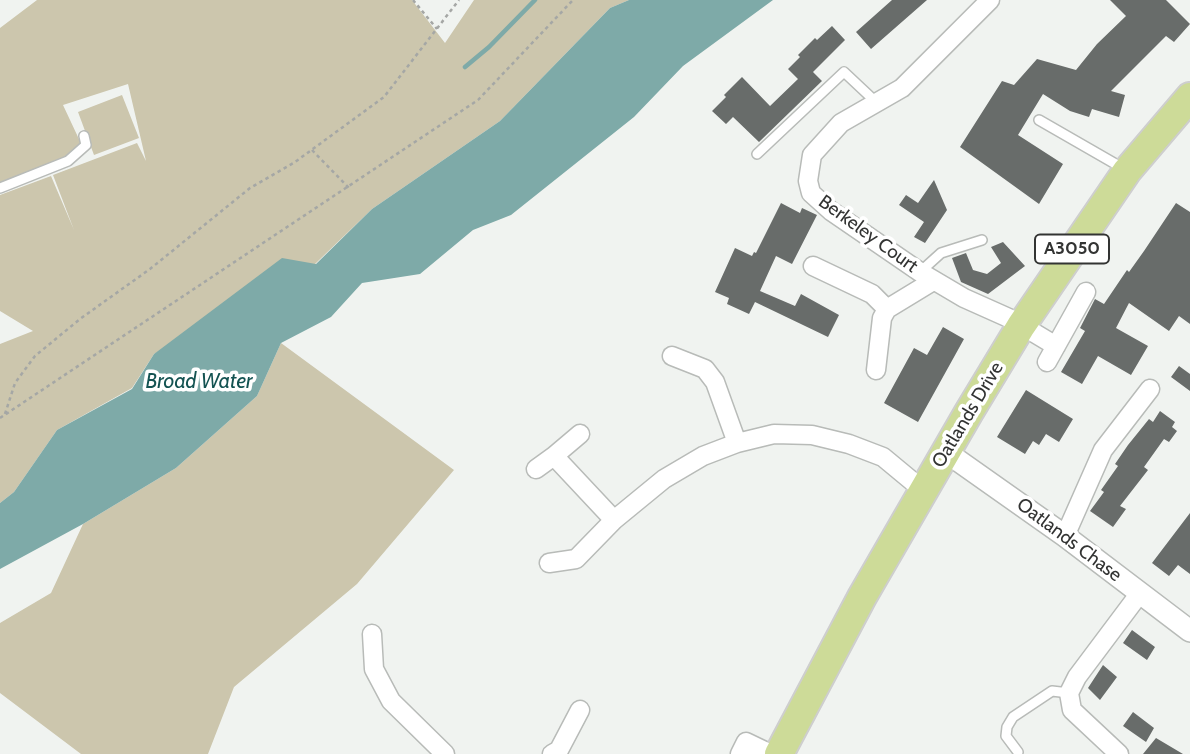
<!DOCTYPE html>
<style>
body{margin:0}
canvas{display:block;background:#f0f3f0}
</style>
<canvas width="1190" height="754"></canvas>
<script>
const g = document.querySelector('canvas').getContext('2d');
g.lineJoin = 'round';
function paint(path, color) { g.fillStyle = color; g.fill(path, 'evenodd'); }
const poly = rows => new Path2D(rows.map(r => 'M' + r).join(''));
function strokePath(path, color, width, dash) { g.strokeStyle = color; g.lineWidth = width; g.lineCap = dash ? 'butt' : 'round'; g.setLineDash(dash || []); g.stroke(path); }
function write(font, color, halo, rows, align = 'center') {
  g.font = font + ' Cabin,sans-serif'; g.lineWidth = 7; g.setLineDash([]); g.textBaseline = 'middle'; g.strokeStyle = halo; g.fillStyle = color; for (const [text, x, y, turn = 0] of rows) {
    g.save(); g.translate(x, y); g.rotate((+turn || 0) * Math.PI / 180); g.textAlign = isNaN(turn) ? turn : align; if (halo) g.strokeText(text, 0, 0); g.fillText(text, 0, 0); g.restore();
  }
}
paint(poly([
 [37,0,412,0,445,43,474,0,629,0,610,8,500,121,372,209,315,264,154,354,132,388,57,430,14,492,0,503,0,344,33,331,0,311,0,195,51,176,74,230,53,175,137,143,146,161,128,84,63,105,85,152,0,183,0,28],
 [122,95,139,138,94,155,78,112],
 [281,343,454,470,357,584,234,687,208,754,81,754,0,693,0,623,51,593,83,524,176,468,257,396]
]), '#ccc6ad');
paint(poly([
 [629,0,773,0,683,66,634,117,511,215,473,230,420,274,362,283,331,317,281,343,257,396,176,468,83,524,0,569,0,503,14,492,57,430,132,389,154,354,282,258,316,264,372,209,500,121,610,8]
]), '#7eaaa8');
strokePath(poly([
 [465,67,489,47,535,0]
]), '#7eaaa8', 4.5);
paint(poly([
 [892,0,927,0,871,49,856,32],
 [1110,0,1166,0,1190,24,1174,42,1166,36,1111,91,1125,95,1119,117,1092,109,1089,117,1070,111,1043,94,1018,135,1063,164,1039,204,960,147,1002,81,1014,85,1037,59,1076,70,1097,44,1126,16],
 [832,26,845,40,813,72,822,81,759,142,733,117,726,124,712,111,726,97,724,95,742,77,770,106,798,79,788,69,800,57,798,55,815,38,817,40],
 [934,180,947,210,925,243,914,237,924,222,899,205,906,195,918,203],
 [781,203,800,213,802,208,817,215,792,264,776,256,760,291,795,306,801,294,839,315,828,337,755,302,749,314,727,304,729,298,715,292,735,248,752,256,754,252,756,253],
 [1176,203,1190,212,1190,324,1179,316,1169,331,1129,303,1116,328,1148,346,1131,375,1098,356,1082,384,1061,372,1085,331,1080,328,1095,299,1104,304,1127,270,1129,272,1144,251],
 [1003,242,1025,266,988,294,961,282,952,258,966,253,973,270,987,274,1001,263,991,247],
 [943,327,964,339,918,422,884,403,914,348,927,355],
 [1179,366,1190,374,1190,391,1171,377],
 [1026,390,1073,419,1059,442,1046,434,1039,445,1033,441,1025,454,997,437],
 [1160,411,1175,422,1172,427,1177,431,1169,442,1164,439,1144,467,1148,470,1120,506,1126,509,1113,527,1090,511,1104,492,1101,490,1118,466,1115,464,1128,445,1149,419,1153,422],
 [1190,513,1190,574,1178,565,1169,576,1152,563],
 [1132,630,1155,647,1147,660,1123,643],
 [1103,665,1117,677,1100,700,1088,688],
 [1133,712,1154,728,1146,742,1123,726],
 [1156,738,1183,754,1143,754]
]), '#686c6a');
const service = poly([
 [1039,120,1126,170],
 [757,154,844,72,877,103],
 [0,188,68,161,86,145,84,136],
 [920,272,941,253,982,240],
 [1018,752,1006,736,1007,727,1013,717,1052,691,1069,693]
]);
const minor = poly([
 [990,0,902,88,841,123,812,155,808,181,811,193,831,211,920,272,964,298,1011,319,1056,346],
 [813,266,872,294,887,309],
 [672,356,705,369,715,382,737,443],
 [1047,362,1086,292],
 [876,370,882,318,887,309,933,281],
 [554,456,580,434],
 [536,469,554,456,614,520,664,479,703,456,737,443,774,434,812,435,849,444,883,457,924,491],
 [1065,536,1103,450,1150,389],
 [549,563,576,559,614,520],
 [372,634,374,669,391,701,445,754],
 [552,754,559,750,580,710],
 [740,754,746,742,771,754],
 [1119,754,1072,710,1069,693,1077,677,1140,593]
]);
const tertiary = poly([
 [946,452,1065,536,1190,631]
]);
const primary = poly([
 [779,754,862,597,969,412,1021,326,1127,171,1190,97]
]);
strokePath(service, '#b8bbb8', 12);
strokePath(minor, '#b8bbb8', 21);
strokePath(tertiary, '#b8bbb8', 24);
strokePath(primary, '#cecece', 32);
strokePath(poly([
 [413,0,437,29],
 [312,150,349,188],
 [5,414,15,383,35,356,80,319,150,269,250,188,295,162,384,97,459,0],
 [0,418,478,100,573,0]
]), '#a5a7a5', 2.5, [3.5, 3.5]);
strokePath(service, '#fff', 9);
strokePath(minor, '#fff', 18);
strokePath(tertiary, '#fff', 21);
strokePath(primary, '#cddb98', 28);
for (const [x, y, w] of [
 [1072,249,74]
]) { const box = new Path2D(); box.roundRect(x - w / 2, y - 14.5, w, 29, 5); g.fillStyle = '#fff'; g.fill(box); strokePath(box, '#333433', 2); }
write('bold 18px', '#333433', null, [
 ["A3050",1072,249]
]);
write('19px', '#333433', '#fff', [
 ["Berkeley Court",868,234,36],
 ["Oatlands Drive",968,415,-59],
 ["Oatlands Chase",1069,540,37]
]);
write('italic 21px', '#145352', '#fff', [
 ["Broad Water",199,382]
]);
</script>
